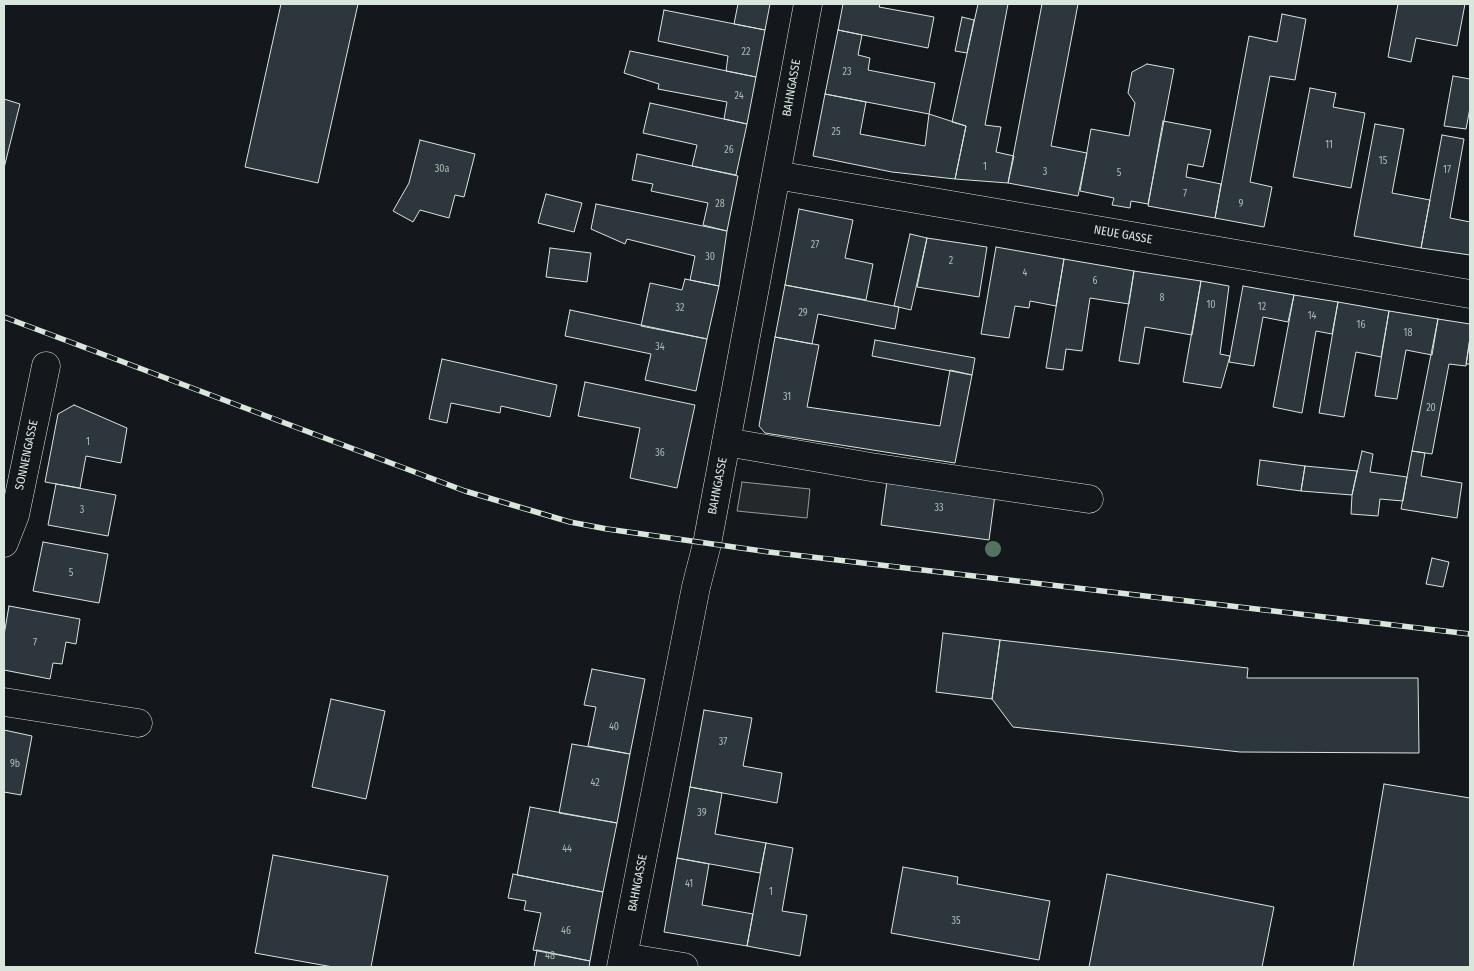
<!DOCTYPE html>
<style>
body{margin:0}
#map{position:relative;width:1474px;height:971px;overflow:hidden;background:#14181c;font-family:"Fira Sans Condensed",sans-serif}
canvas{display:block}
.frame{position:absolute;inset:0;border:5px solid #d8e6dc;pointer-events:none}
</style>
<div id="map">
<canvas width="1474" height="971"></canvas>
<div class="frame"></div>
</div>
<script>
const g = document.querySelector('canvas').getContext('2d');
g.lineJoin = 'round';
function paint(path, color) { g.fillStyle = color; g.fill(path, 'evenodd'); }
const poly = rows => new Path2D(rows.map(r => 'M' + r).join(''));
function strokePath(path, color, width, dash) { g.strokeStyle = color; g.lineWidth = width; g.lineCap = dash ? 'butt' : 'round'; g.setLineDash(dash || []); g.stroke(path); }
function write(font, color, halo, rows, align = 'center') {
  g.font = font + ' "Fira Sans Condensed",sans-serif'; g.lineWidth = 4; g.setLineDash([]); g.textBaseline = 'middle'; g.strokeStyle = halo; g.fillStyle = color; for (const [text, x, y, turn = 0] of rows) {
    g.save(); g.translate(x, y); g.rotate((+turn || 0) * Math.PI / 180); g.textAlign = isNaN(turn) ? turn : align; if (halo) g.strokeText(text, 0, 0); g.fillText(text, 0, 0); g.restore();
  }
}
const parking = poly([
 [742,482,810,489,807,518,737,511,742,482]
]);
paint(parking, '#24282b');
strokePath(parking, '#939e99', 1);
const building = poly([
 [281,4,358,4,318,183,245,167,281,4],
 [738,4,770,4,765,30,734,24,738,4],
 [843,4,880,4,879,7,934,17,928,48,838,30,843,4],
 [978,4,1008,4,985,125,1001,127,996,152,1014,156,1008,183,955,179,966,126,952,122,978,4],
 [1042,4,1078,4,1051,146,1087,153,1078,196,1008,183,1042,4],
 [1398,4,1465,4,1457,46,1416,38,1411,62,1388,57,1398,4],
 [664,10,765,30,756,77,726,71,728,56,658,41,664,10],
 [1282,14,1306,19,1295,80,1270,76,1250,182,1272,187,1264,227,1215,218,1249,36,1277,42,1282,14],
 [962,17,974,20,967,53,955,51,962,17],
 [838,30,862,35,858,55,870,58,868,70,935,83,929,114,825,94,838,30],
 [630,51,756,77,747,124,724,119,727,102,658,89,659,84,624,73,630,51],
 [1147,64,1174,69,1148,204,1131,201,1130,208,1112,205,1114,198,1080,191,1091,129,1129,136,1135,103,1128,93,1132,72,1147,64],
 [1453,76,1470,79,1470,108,1466,129,1444,126,1453,76],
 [1310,88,1336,93,1333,107,1365,113,1351,188,1293,177,1310,88],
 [825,94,866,102,860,134,925,146,929,114,966,126,955,179,892,172,813,156,825,94],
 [4,99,20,104,4,168,4,99],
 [650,103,747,124,736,175,692,166,697,145,643,133,650,103],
 [1163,121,1211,130,1203,167,1188,164,1186,177,1221,184,1215,218,1148,206,1163,121],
 [1375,124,1404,129,1392,193,1430,200,1421,248,1354,236,1375,124],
 [1442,135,1464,139,1450,218,1470,222,1470,255,1421,248,1442,135],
 [420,140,475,154,464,197,455,195,449,218,420,210,413,222,393,211,409,183,420,140],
 [637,154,738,176,727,231,703,225,708,203,651,191,653,184,632,180,637,154],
 [546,194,582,203,574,232,538,223,546,194],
 [596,204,727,231,719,286,690,280,695,256,627,239,625,244,591,229,596,204],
 [799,209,853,220,845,258,873,264,866,300,785,285,799,209],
 [910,234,927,238,911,310,894,306,910,234],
 [927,238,987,247,979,297,917,287,927,238],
 [996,247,1064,259,1056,306,1030,301,1029,308,1015,306,1009,338,981,334,996,247],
 [550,248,591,253,587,282,546,277,550,248],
 [1064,259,1134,271,1129,304,1090,298,1082,351,1066,349,1063,370,1046,368,1064,259],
 [1134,271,1201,281,1192,335,1145,327,1139,364,1119,361,1134,271],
 [685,279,719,286,707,339,641,326,650,283,682,290,685,279],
 [1201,281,1229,286,1220,354,1230,356,1221,388,1183,382,1201,281],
 [785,285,899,307,895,329,818,314,812,344,775,337,785,285],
 [1243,286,1294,295,1288,322,1263,317,1254,366,1229,362,1243,286],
 [1294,295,1338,302,1332,334,1316,331,1302,413,1273,407,1294,295],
 [1338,302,1389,311,1381,357,1356,352,1344,417,1319,413,1338,302],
 [570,310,707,339,696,391,645,380,651,354,565,336,570,310],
 [1389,311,1438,319,1432,355,1406,350,1397,399,1375,396,1389,311],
 [1438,319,1470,324,1470,338,1466,366,1449,364,1432,454,1412,451,1438,319],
 [775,337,819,345,807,407,940,426,950,370,972,375,955,463,765,433,759,426,775,337],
 [1470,338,1470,364,1466,364,1470,338],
 [875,340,975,358,972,375,872,356,875,340],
 [442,359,557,385,550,417,501,406,500,413,451,403,447,423,429,419,442,359],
 [585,382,695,405,677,488,630,478,640,428,578,416,585,382],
 [74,405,127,428,121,463,86,456,80,488,45,482,58,414,74,405],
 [1362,451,1373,454,1370,472,1407,477,1403,501,1380,499,1378,516,1351,514,1352,495,1362,451],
 [1412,451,1425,453,1421,476,1462,483,1457,518,1401,509,1412,451],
 [1260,460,1305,466,1301,491,1257,485,1260,460],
 [1305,466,1357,471,1352,495,1301,491,1305,466],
 [887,481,995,495,989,540,881,525,887,481],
 [56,484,116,495,108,536,48,525,56,484],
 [43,542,108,554,99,603,33,591,43,542],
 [1432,558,1449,562,1443,587,1426,584,1432,558],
 [9,606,80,619,76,644,66,642,62,664,53,663,50,679,4,670,4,635,9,606],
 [943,633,1000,640,992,699,936,692,943,633],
 [1000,640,1248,668,1247,678,1418,678,1419,753,1240,752,1013,727,992,699,1000,640],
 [592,669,645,679,630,754,588,746,596,707,584,705,592,669],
 [331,699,385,711,366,799,312,787,331,699],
 [704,710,752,718,743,766,782,773,777,803,690,787,704,710],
 [4,730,32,736,21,795,4,792,4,730],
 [572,744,630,754,617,823,559,813,572,744],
 [1384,784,1470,798,1470,967,1353,967,1384,784],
 [690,787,722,793,715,834,766,843,760,873,677,858,690,787],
 [530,807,617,823,603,892,517,875,530,807],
 [766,843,793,848,782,911,807,915,800,956,747,946,766,843],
 [273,855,388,876,371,967,333,967,255,953,273,855],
 [677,858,709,864,702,905,753,914,747,946,664,932,677,858],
 [903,867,958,877,957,884,1050,901,1039,960,891,933,903,867],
 [513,874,603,892,590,961,533,950,541,913,524,910,526,901,508,898,513,874],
 [1107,874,1274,907,1262,967,1089,967,1107,874],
 [537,950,590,961,589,967,534,967,537,950]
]);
paint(building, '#2c363c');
strokePath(building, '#d8e6dc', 1);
const minor = poly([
 [776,175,1470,294],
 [726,442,871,467,1089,499],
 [4,543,15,515,46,366],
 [4,702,138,723],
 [623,957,684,967],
 [621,967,696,587,707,544,808,4]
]);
strokePath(minor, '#d8e6dc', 29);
strokePath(minor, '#14181c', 28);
const rail = poly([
 [4,317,465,491,570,522,607,529,769,552,1470,634]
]);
strokePath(rail, '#d8e6dc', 5.5);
strokePath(rail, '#14181c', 4, [11]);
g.fillStyle = '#55745f';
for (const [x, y] of [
 [993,549]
]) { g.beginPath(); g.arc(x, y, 8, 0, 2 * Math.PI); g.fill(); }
write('10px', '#adbab4', null, [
 ["22",746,52],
 ["23",847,72],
 ["24",739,96],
 ["25",836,132],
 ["11",1329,145],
 ["26",729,150],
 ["15",1383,161],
 ["1",985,167],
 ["30a",442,169],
 ["17",1447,170],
 ["3",1045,172],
 ["5",1119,173],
 ["7",1185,194],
 ["28",720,204],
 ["9",1241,204],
 ["27",815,245],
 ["30",710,257],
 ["2",951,261],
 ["4",1025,273],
 ["6",1095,281],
 ["8",1162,298],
 ["10",1211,305],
 ["12",1262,307],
 ["32",680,308],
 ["29",803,313],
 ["14",1312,316],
 ["16",1361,325],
 ["18",1408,333],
 ["34",660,347],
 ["31",787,397],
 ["20",1431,408],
 ["1",88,442],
 ["36",660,453],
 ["33",939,508],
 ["3",82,510],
 ["5",71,573],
 ["7",35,643],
 ["40",614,727],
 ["37",723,742],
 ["9b",15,764],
 ["42",595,783],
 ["39",702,813],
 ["44",567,849],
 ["41",689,884],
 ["1",771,892],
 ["35",956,921],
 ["46",566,931],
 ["48",550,956]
]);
write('12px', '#d8e6dc', '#14181c', [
 ["BAHNGASSE",792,88,-80],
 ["NEUE GASSE",1123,235,10],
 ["SONNENGASSE",27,455,-78],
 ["BAHNGASSE",718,486,-79],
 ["BAHNGASSE",638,883,-79]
]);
</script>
